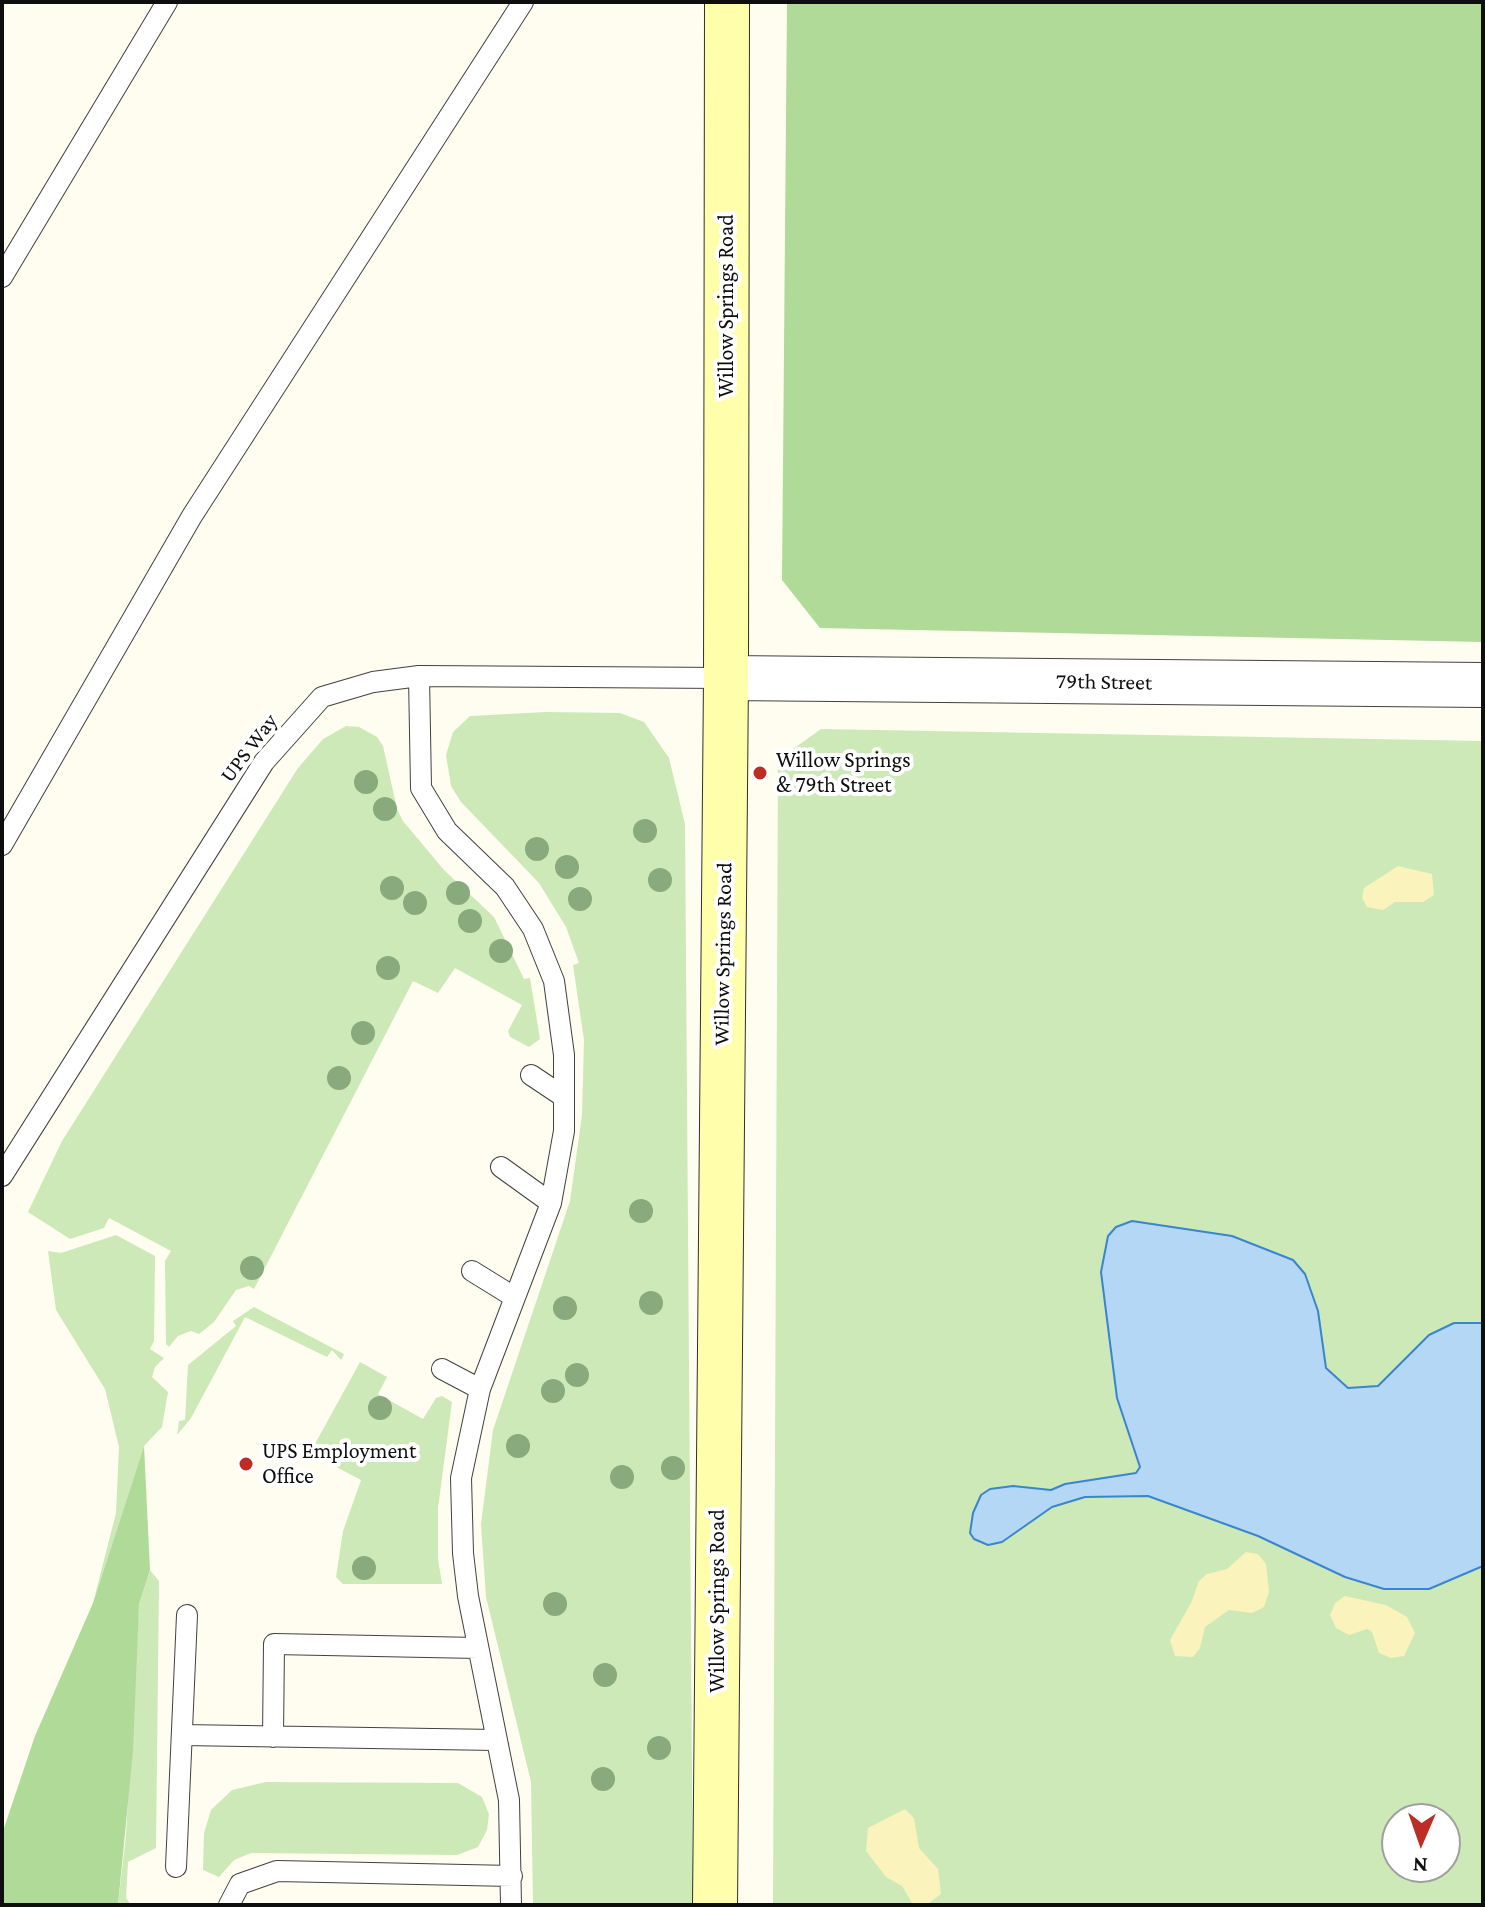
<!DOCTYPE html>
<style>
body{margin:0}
#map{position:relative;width:1485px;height:1907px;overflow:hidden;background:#fffdef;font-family:"Crimson Pro",serif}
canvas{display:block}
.frame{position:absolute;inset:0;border:4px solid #0e0e0e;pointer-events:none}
.north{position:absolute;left:1381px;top:1803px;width:80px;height:80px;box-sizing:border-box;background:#fff;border:2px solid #9f9f9f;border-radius:50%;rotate:182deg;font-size:22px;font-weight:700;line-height:32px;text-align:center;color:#0e0e0e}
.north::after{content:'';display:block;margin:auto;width:28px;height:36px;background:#be2d25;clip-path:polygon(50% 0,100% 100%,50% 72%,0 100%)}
</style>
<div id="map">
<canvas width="1485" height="1907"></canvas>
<div class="frame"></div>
<div class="north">N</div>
</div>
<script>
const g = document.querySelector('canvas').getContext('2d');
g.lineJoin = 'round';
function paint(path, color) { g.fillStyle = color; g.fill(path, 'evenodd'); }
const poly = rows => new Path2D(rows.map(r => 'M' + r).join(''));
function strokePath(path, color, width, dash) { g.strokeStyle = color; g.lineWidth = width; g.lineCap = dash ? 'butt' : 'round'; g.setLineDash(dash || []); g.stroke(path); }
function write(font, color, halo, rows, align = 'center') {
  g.font = font + ' "Crimson Pro",serif'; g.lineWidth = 8; g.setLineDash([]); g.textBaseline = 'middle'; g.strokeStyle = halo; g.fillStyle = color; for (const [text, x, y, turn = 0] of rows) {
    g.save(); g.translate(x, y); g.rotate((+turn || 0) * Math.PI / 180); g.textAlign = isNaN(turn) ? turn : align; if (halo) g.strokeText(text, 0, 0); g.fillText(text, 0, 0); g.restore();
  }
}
paint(poly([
 [546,712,620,713,644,722,669,758,685,824,693,1905,533,1905,531,1782,486,1597,481,1524,493,1430,570,1201,582,1115,584,1040,573,965,579,963,566,927,539,883,461,802,451,786,446,755,453,732,470,716],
 [346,726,359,727,377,737,383,746,397,809,403,821,444,870,494,917,524,979,530,978,540,1039,529,1047,510,1037,508,1031,522,1005,455,968,438,993,413,981,254,1289,249,1286,236,1290,214,1322,199,1334,191,1331,178,1336,169,1347,166,1344,165,1261,171,1251,109,1218,104,1228,70,1239,28,1212,62,1141,298,768,323,739],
 [821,729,1483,741,1483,1905,773,1905,778,760],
 [1397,1819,1445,1819,1445,1867,1397,1867],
 [116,1235,155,1256,154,1341,150,1349,164,1358,155,1367,152,1377,168,1392,162,1427,144,1446,93,1603,116,1513,119,1447,105,1389,56,1310,48,1251,61,1253],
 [254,1307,344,1354,341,1360,332,1350,327,1357,245,1317,191,1418,177,1435,179,1421,185,1420,188,1365,236,1326,233,1321],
 [360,1362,387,1377,378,1394,423,1419,436,1398,442,1396,452,1402,438,1508,438,1559,442,1584,343,1584,336,1577,343,1531,361,1480,310,1453],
 [150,1570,159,1581,156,1848,128,1862,126,1898,131,1905,118,1905,126,1835,139,1604],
 [266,1782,458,1783,482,1797,489,1814,487,1830,478,1847,457,1855,251,1853,234,1860,219,1877,203,1870,204,1833,211,1810,232,1790]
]), '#cde9b8');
paint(poly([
 [787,2,1483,2,1483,642,820,628,782,580],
 [144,1446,150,1570,139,1604,133,1751,118,1905,2,1905,2,1834,35,1736,93,1603]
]), '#afda98');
paint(poly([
 [1398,866,1432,874,1434,895,1423,902,1395,902,1383,910,1367,907,1362,898,1364,888],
 [1246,1552,1258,1554,1266,1564,1269,1592,1264,1607,1252,1613,1229,1610,1205,1627,1200,1648,1193,1657,1175,1656,1170,1640,1191,1603,1199,1581,1207,1574,1227,1569],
 [1345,1596,1386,1605,1407,1617,1415,1633,1404,1656,1391,1658,1379,1653,1372,1632,1367,1629,1349,1635,1336,1628,1330,1615,1335,1603],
 [905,1809,914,1818,919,1848,938,1869,941,1894,929,1903,912,1903,902,1886,886,1877,866,1851,868,1828]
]), '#faf3bb');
const water = poly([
 [1132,1221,1232,1236,1293,1260,1305,1274,1318,1311,1326,1368,1348,1388,1378,1386,1429,1335,1454,1323,1483,1323,1483,1566,1429,1589,1384,1589,1345,1577,1258,1536,1148,1496,1085,1497,1052,1507,1002,1542,988,1545,974,1539,970,1533,973,1513,981,1495,990,1489,1013,1486,1051,1490,1065,1484,1136,1473,1140,1467,1117,1398,1101,1272,1108,1236,1116,1227,1132,1221]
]);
paint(water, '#b4d7f6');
strokePath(water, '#3a85cd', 2);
const service = poly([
 [2,277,167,2],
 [419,676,421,788,447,831,505,887,533,929,554,981,564,1055,564,1131,551,1203,480,1389,442,1369],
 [2,845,192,516,523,2],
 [531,1075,564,1097],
 [501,1167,551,1203],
 [2,1176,264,762,322,697,373,682,419,676,726,678],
 [472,1271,514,1297],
 [480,1389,461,1478,463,1553,468,1596,509,1800,511,1905],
 [182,1735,496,1740],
 [273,1737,274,1644,478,1648],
 [176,1867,187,1615],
 [229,1905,240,1884,277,1871,512,1876]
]);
const tertiary = poly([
 [726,678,1483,685]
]);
const secondary = poly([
 [715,1905,726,678,727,2]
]);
strokePath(service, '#414141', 22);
strokePath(tertiary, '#414141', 46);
strokePath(secondary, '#303030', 46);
strokePath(service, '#fff', 20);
strokePath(tertiary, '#fff', 44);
strokePath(secondary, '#fffeaa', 44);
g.fillStyle = '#88aa7c';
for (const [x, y] of [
 [366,782],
 [385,809],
 [645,831],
 [537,849],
 [567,867],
 [660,880],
 [392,888],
 [458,893],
 [580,899],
 [415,903],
 [470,921],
 [501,951],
 [388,968],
 [363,1033],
 [339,1078],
 [641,1211],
 [252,1268],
 [651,1303],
 [565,1308],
 [577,1375],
 [553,1391],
 [380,1408],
 [518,1446],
 [673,1468],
 [622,1477],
 [364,1568],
 [555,1604],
 [605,1675],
 [659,1748],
 [603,1779]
]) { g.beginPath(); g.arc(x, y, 12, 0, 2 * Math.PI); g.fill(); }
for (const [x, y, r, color] of [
 [760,773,8,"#be2d25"],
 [246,1464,8,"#be2d25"]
]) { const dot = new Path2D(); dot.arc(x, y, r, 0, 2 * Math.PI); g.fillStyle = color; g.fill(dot); strokePath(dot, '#fff', 3); }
write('22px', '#0e0e0e', '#fff', [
 ["Willow Springs Road",726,306,-90],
 ["79th Street",1104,682,1],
 ["UPS Way",249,748,-53],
 ["Willow Springs Road",723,954,-89],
 ["Willow Springs Road",717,1601,-90]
]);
write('22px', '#0e0e0e', '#fff', [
 ["Willow Springs",776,760],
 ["& 79th Street",776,785],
 ["UPS Employment",262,1451],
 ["Office",262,1476]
], 'left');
</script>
